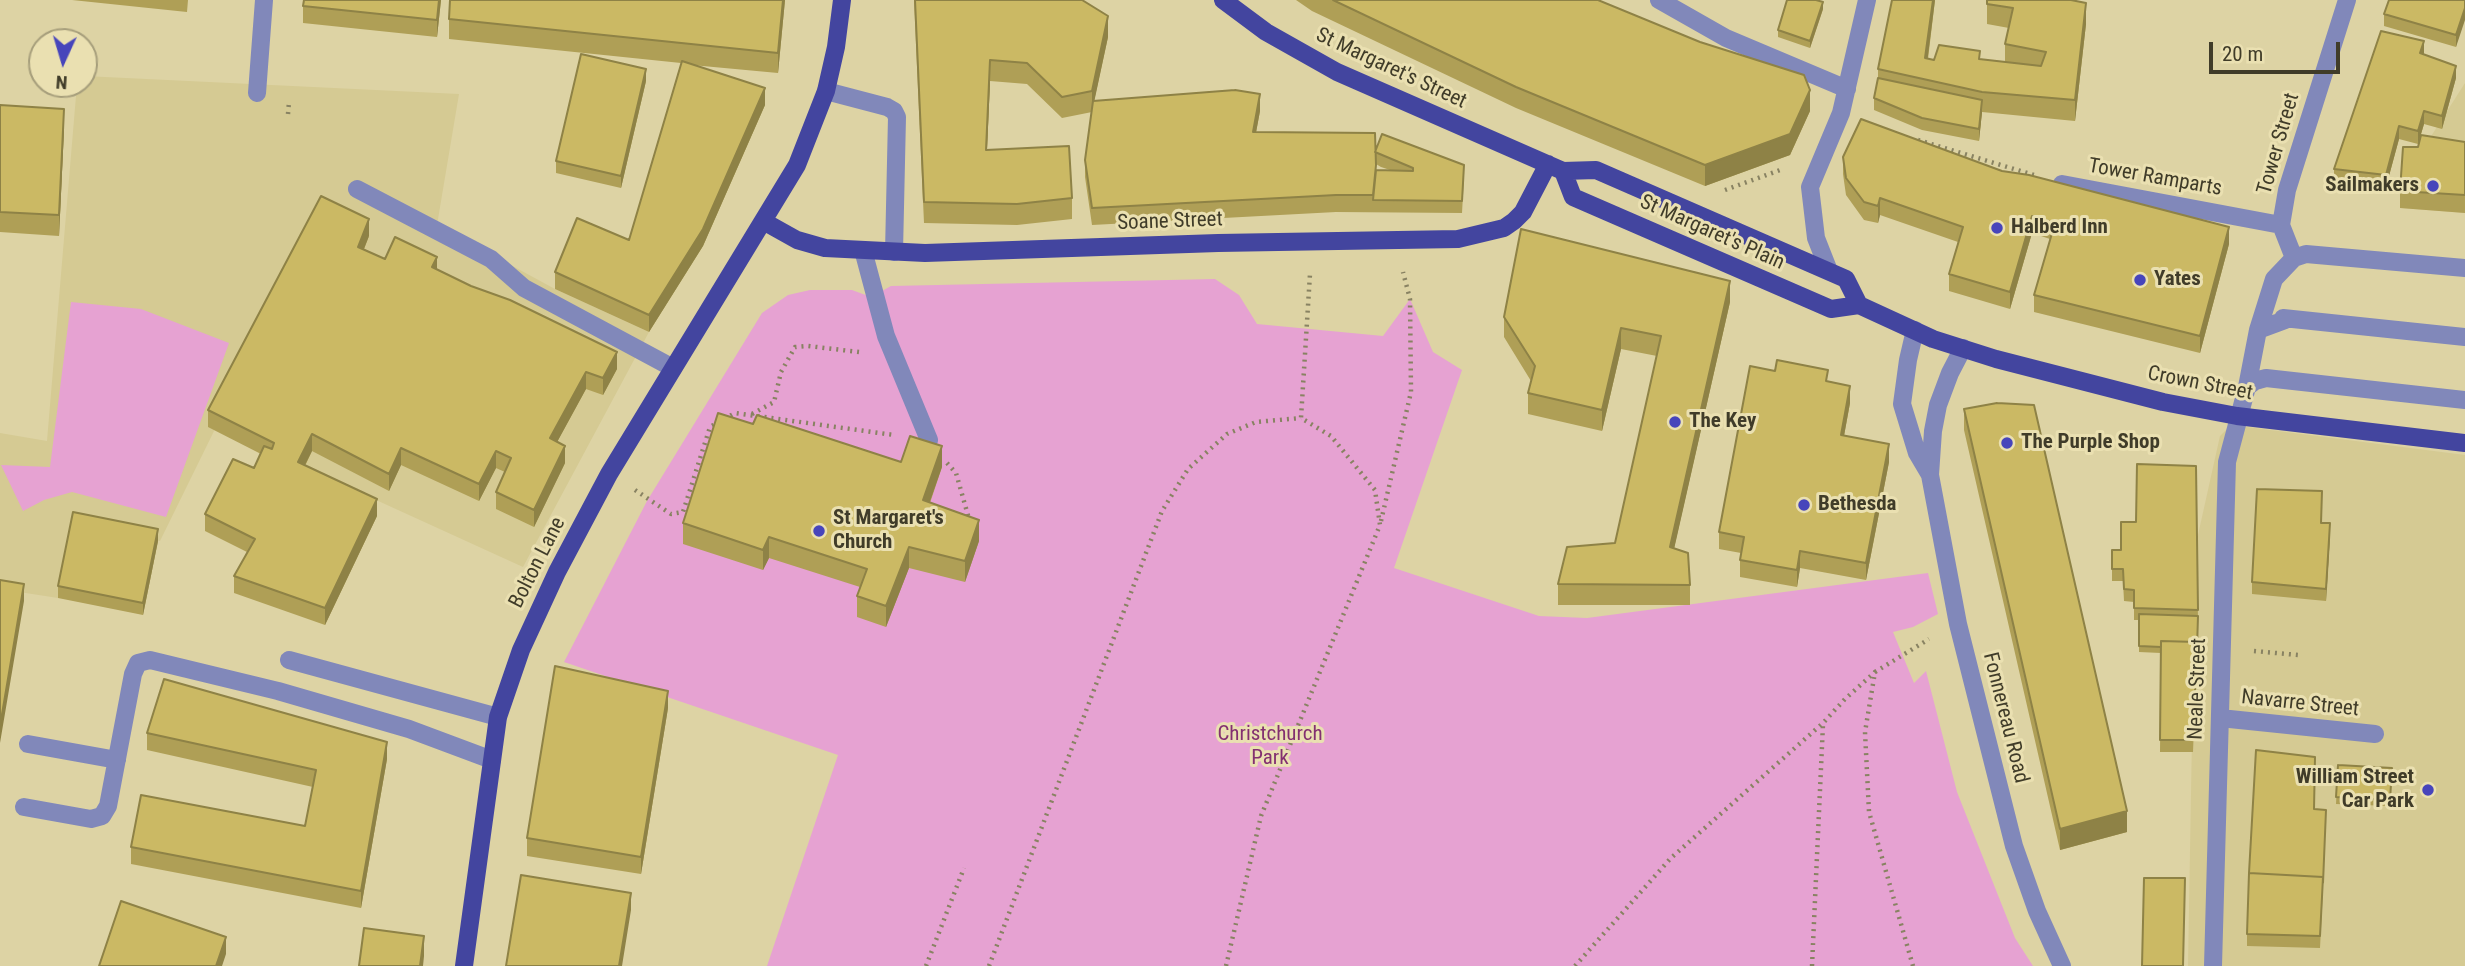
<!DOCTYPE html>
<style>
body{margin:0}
#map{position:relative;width:2465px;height:966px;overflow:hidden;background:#ddd3a4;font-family:"Roboto Condensed",sans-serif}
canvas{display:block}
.north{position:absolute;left:28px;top:28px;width:70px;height:70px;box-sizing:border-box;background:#eae0b1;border:2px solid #a69e7b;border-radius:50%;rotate:184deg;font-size:19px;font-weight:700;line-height:28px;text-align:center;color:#403c29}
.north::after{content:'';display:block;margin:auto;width:24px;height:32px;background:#4745bb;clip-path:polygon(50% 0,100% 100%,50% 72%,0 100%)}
.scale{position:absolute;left:2209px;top:42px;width:131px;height:32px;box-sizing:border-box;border:4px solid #403c29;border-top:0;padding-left:9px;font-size:21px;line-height:24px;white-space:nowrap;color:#403c29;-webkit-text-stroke:5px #eae0b1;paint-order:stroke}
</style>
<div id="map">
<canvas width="2465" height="966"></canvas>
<div class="north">N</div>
<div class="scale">20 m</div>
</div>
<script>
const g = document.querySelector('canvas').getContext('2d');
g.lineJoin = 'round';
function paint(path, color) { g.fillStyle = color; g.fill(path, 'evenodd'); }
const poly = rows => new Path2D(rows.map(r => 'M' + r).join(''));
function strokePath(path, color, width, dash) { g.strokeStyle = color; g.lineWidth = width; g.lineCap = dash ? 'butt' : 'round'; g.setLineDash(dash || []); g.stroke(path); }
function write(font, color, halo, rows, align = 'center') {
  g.font = font + ' "Roboto Condensed",sans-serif'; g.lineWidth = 6; g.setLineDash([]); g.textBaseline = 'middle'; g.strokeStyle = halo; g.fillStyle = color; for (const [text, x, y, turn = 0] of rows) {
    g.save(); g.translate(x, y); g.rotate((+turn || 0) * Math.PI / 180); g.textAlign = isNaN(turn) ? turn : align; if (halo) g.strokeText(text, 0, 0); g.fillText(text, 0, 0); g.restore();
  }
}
paint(poly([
 [84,76,459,94,437,225,555,289,649,332,523,567,216,427,160,541,73,524,58,598,0,589,0,433,47,441,77,84,84,84],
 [2465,83,2465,213,2400,208,2421,152],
 [2231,425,2465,455,2465,966,2188,966,2194,622,2198,535,2220,436]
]), '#d5ca93');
paint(poly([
 [1215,279,1239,295,1257,324,1383,336,1410,299,1433,352,1462,370,1394,568,1539,616,1587,618,1928,573,1938,614,1913,627,1893,632,1914,683,1926,671,1957,792,2015,938,2033,966,767,966,838,755,564,662,647,501,762,313,788,295,810,290,852,290,871,297,891,286],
 [71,302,141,309,229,343,166,517,72,492,44,500,23,511,1,465,50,467]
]), '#e6a2d2');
strokePath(poly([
 [288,114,289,102],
 [1918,140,2034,175],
 [1725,190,1783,169],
 [752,414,774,402,781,372,795,347,808,346,859,352],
 [947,463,956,473,969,519],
 [635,490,671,514,683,512,710,427,735,413,894,435],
 [1381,521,1411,392,1410,299,1403,272],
 [2254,651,2298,655],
 [926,966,964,868],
 [989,966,1162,511,1188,469,1227,434,1256,422,1301,418],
 [1226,966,1261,816,1380,525,1375,490,1331,436,1301,418,1310,274],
 [1575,966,1671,858,1823,723,1845,699,1875,672],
 [1812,966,1823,724],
 [1913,966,1869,812,1865,732,1875,672,1929,639]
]), '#888262', 4.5, [2, 5]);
strokePath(poly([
 [1659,0,1726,38,1847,89],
 [826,91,887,107,894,111,897,117,894,252],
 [257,93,264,0],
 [2062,184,2281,225],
 [357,189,491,259,524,288,673,368],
 [863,250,886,336,929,440],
 [2294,258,2281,225,2287,190,2347,0],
 [1829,271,1816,238,1810,187,1841,113,1867,0],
 [1915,330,1908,360,1902,404,1917,453,1930,475,1958,624,2014,846,2037,911,2062,966],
 [2258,330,2285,320,2283,318,2465,337],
 [2247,387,2255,381,2266,378,2465,400],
 [1930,475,1933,431,1938,405,1950,373,1963,348],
 [289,660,498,717],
 [2220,718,2375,734],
 [28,744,117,760],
 [24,807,91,819,102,816,108,806,133,674,138,663,150,660,278,691,409,729,492,760],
 [2213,966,2227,462,2247,387,2258,330,2274,279,2294,258,2306,254,2465,268]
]), '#8188ba', 18);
strokePath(poly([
 [1223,0,1266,32,1337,72,1563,171,1596,170,1846,279,1859,305],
 [1563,171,1573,197,1831,309,1859,305,1933,339,1996,359,2163,402,2237,416,2465,443],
 [763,221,797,240,825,248,925,253,1218,243,1458,239,1504,228,1514,221,1523,212,1548,164],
 [464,966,498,717,521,650,557,572,609,474,797,165,826,91,836,47,842,0]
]), '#43459f', 18);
paint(poly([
 [72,0,188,0,187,12],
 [441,0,437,37,303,23,303,6],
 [450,0,785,0,778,73,692,65,765,105,703,246,649,332,555,289,555,272,629,240,681,63,449,39,449,19],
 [914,0,1082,0,1108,37,1094,101,1260,111,1256,132,1375,152,1464,177,1462,213,1336,212,1092,225,1085,177,1085,160,1092,112,1062,118,1027,84,990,81,987,150,1072,198,1072,219,1017,225,924,223],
 [1376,164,1381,167,1390,170,1376,170],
 [1296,0,1598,0,1810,111,1790,155,1705,186,1516,108,1312,11],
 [1935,0,1928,59,1934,60,1980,59,2005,62,2005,44,2009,28,1987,24,1987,4,2074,1,2086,24,2075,121,1982,112,1979,141,1922,130,1874,110,1874,98,1878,78,1878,69],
 [2465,0,2456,47,2384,26,2384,14],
 [1823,9,1810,48,1778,37,1778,30],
 [2424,53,2424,55,2456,78,2442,129,2424,124,2418,144,2399,139,2386,187,2334,181,2334,169],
 [646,81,621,188,556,173,556,161],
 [0,105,64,129,59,236,0,232],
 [2465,142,2465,213,2400,208,2400,191,2418,147],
 [1843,157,2002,171,2229,244,2200,353,2034,312,2034,295,2050,239,2032,233,2010,309,1949,291,1949,274,1958,242,1880,215,1878,223,1864,220,1846,195,1843,174],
 [369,236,364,249,385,259,437,270,617,369,603,395,586,389,557,442,565,463,534,527,496,509,496,492,505,472,496,468,479,501,401,465,389,491,312,451,305,466,377,516,325,625,234,593,234,576,247,552,205,531,205,514,254,468,261,454,208,427,208,410],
 [1730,302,1674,548,1690,585,1690,605,1558,605,1558,584,1615,543,1657,356,1621,349,1602,431,1528,414,1528,393,1531,381,1504,337,1504,317],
 [1828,381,1850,403,1844,436,1889,462,1866,580,1800,568,1797,587,1740,577,1740,560,1741,553,1719,549,1719,532],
 [1964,409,2127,832,2060,850,1964,430],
 [753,424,901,462,942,467,930,503,979,541,965,582,909,568,886,627,857,617,857,596,860,587,769,558,763,570,683,544,683,523],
 [2196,466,2198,622,2193,752,2160,752,2161,653,2139,652,2139,620,2134,620,2134,602,2124,601,2123,581,2112,581,2112,550,2121,550,2136,522],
 [2322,504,2321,523,2330,535,2326,601,2252,594,2252,582],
 [158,541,143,615,58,598,58,586],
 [668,708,641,874,527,856,527,838],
 [147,733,387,759,361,908,131,864,131,847,305,826,313,787,147,750],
 [2338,765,2392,768,2390,806,2336,804],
 [2314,809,2323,889,2320,948,2247,946,2247,934]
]), '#af9f56');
paint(poly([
 [439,0,441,0,437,37,437,20],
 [783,0,785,0,778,73,778,53],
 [1933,0,1935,0,1925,79,1925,58],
 [1823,2,1823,9,1810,48,1810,41],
 [2086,3,2086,24,2075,121,2075,100],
 [2465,8,2465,20,2456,47,2456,35],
 [1108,16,1108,37,1092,112,1092,91],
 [2424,41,2424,53,2420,66,2420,53],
 [990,60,990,81,986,171,986,150],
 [2456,66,2456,78,2442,129,2442,116],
 [646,69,646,81,621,188,621,176],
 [765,88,765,105,703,246,649,332,649,315],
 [1810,90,1810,111,1790,155,1705,186,1705,165],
 [1260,94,1260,111,1253,149,1253,132],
 [1982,100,1982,112,1979,141,1979,129],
 [64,109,64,129,59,236,59,215],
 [2424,111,2424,124,2418,144,2418,131],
 [2399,126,2399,139,2386,187,2386,175],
 [1880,198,1880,215,1878,223,1878,206],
 [2032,216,2032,233,2010,309,2010,292],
 [369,219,369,236,358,264,358,247],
 [2229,227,2229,244,2200,353,2200,336],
 [437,257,437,274,432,267],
 [1730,281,1730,302,1670,567,1670,547],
 [1621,328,1621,349,1602,431,1602,410],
 [617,352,617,369,603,395,603,378],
 [586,372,586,389,550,455,550,438],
 [1850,386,1850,403,1841,452,1841,435],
 [312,434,312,451,298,479,298,462],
 [1889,444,1889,462,1866,580,1866,563],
 [565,446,565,463,534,527,534,510],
 [942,446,942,467,923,521,923,500],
 [401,448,401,465,389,491,389,474],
 [496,451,496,468,479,501,479,484],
 [377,499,377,516,325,625,325,608],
 [979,520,979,541,965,582,965,561],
 [2330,523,2330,535,2326,601,2326,589],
 [158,529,158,541,143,615,143,603],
 [769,537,769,558,763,570,763,550],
 [909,547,909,568,886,627,886,606],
 [1800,551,1800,568,1797,587,1797,570],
 [24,584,24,601,0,743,0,726],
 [668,691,668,708,641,874,641,857],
 [387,742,387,759,361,908,361,891],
 [2127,811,2127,832,2060,850,2060,829],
 [631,893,631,910,622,966,619,966],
 [424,936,424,956,423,966,420,966],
 [226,937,226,954,222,966,216,966]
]), '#8e8246');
const building = poly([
 [304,0,439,0,437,20,303,6,304,0],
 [450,0,783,0,778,53,449,19,450,0],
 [915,0,1082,0,1108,16,1092,91,1062,97,1027,63,990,60,986,150,1069,146,1072,198,1017,204,924,202,915,0],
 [1333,0,1598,0,1700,42,1804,75,1810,90,1790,134,1705,165,1516,87,1333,0],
 [1787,0,1816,0,1823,2,1810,41,1778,30,1787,0],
 [1892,0,1933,0,1925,58,1934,60,1939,45,1980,51,1979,59,2041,66,2046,52,2005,44,2013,8,1987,4,1987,0,2071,0,2086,3,2075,100,1982,92,1878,69,1892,0],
 [2389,0,2465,0,2465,8,2456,35,2384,14,2389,0],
 [2381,31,2424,41,2420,53,2456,66,2442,116,2424,111,2418,131,2399,126,2386,175,2334,169,2381,31],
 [581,54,646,69,621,176,556,161,581,54],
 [682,61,765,88,703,229,649,315,555,272,577,218,629,240,682,61],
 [1878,78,1982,100,1979,129,1922,118,1874,98,1878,78],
 [1235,90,1260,94,1253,132,1375,133,1376,165,1373,195,1336,195,1092,208,1085,160,1093,101,1235,90],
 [0,105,64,109,59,215,0,212,0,105],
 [1861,119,2002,171,2029,175,2229,227,2200,336,2034,295,2055,223,2032,216,2010,292,1949,274,1963,227,1880,198,1878,206,1864,202,1846,178,1843,157,1861,119],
 [1382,134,1464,165,1462,201,1373,200,1376,170,1413,171,1413,168,1375,152,1382,134],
 [2421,135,2465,142,2465,195,2400,191,2403,147,2418,147,2421,135],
 [321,196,369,219,358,247,385,259,395,237,437,257,432,267,471,286,510,300,617,352,603,378,586,372,550,438,565,446,534,510,496,492,511,458,496,451,479,484,401,448,389,474,312,434,298,462,377,499,325,608,234,576,255,539,205,514,233,459,254,468,264,446,272,449,274,443,208,410,321,196],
 [1521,229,1730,281,1670,547,1688,553,1690,585,1558,584,1567,547,1615,543,1661,336,1621,328,1602,410,1528,393,1535,366,1504,317,1521,229],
 [1777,360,1828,370,1826,381,1850,386,1841,435,1889,444,1866,563,1800,551,1797,570,1740,560,1744,537,1719,532,1750,366,1775,371,1777,360],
 [1997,403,2034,405,2127,811,2060,829,1964,409,1997,403],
 [718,413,753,424,757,415,901,462,910,436,942,446,923,500,979,520,965,561,909,547,886,606,857,596,867,569,769,537,763,550,683,523,718,413],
 [2137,464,2196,466,2198,610,2134,608,2134,590,2124,589,2123,569,2112,569,2112,550,2121,550,2121,522,2136,522,2137,464],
 [2257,489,2322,491,2321,523,2330,523,2326,589,2252,582,2257,489],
 [73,512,158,529,143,603,58,586,73,512],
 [0,580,24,584,0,726,0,580],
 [2139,614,2198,616,2197,648,2197,642,2161,641,2161,647,2139,646,2139,614],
 [2161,641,2197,642,2193,740,2160,740,2161,641],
 [555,666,668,691,641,857,527,838,555,666],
 [164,679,387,742,361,891,131,847,141,795,305,826,316,770,147,733,164,679],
 [2256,750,2315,757,2314,809,2326,810,2323,883,2323,877,2249,873,2256,750],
 [2338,765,2392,768,2390,800,2336,797,2338,765],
 [2249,873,2323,877,2320,936,2247,934,2249,873],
 [521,875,631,893,619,966,506,966,521,875],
 [2144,878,2185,878,2183,966,2142,966,2144,878],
 [121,901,226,937,216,966,99,966,121,901],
 [364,928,424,936,420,966,359,966,364,928]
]);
paint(building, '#cbb964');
strokePath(building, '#8e8246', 2);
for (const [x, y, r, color] of [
 [2433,186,7,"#4745bb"],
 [1997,228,7,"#4745bb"],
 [2140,280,7,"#4745bb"],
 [1675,422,7,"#4745bb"],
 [2007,443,7,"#4745bb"],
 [1804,505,7,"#4745bb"],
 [819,531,7,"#4745bb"],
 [2428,790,7,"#4745bb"]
]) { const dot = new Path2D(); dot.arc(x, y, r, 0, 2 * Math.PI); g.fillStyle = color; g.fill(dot); strokePath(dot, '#eae0b1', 2.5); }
write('21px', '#403c29', '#eae0b1', [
 ["St Margaret's Street",1391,69,25],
 ["Tower Street",2279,144,-74],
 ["Tower Ramparts",2155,178,10],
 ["Soane Street",1170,222,-2],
 ["St Margaret's Plain",1712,233,24],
 ["Crown Street",2200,384,11],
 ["Bolton Lane",538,563,-63],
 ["Neale Street",2198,689,-88],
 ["Navarre Street",2300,704,6],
 ["Fonnereau Road",2005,718,76]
]);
write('bold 21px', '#403c29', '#eae0b1', [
 ["Sailmakers",2419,186,"right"],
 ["Halberd Inn",2011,228],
 ["Yates",2154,280],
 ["The Key",1689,422],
 ["The Purple Shop",2021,443],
 ["Bethesda",1818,505],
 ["St Margaret's",833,519],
 ["Church",833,543],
 ["William Street",2414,778,"right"],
 ["Car Park",2414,802,"right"]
], 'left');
write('21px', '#833070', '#eae0b1', [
 ["Christchurch",1270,735],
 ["Park",1270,759]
]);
</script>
